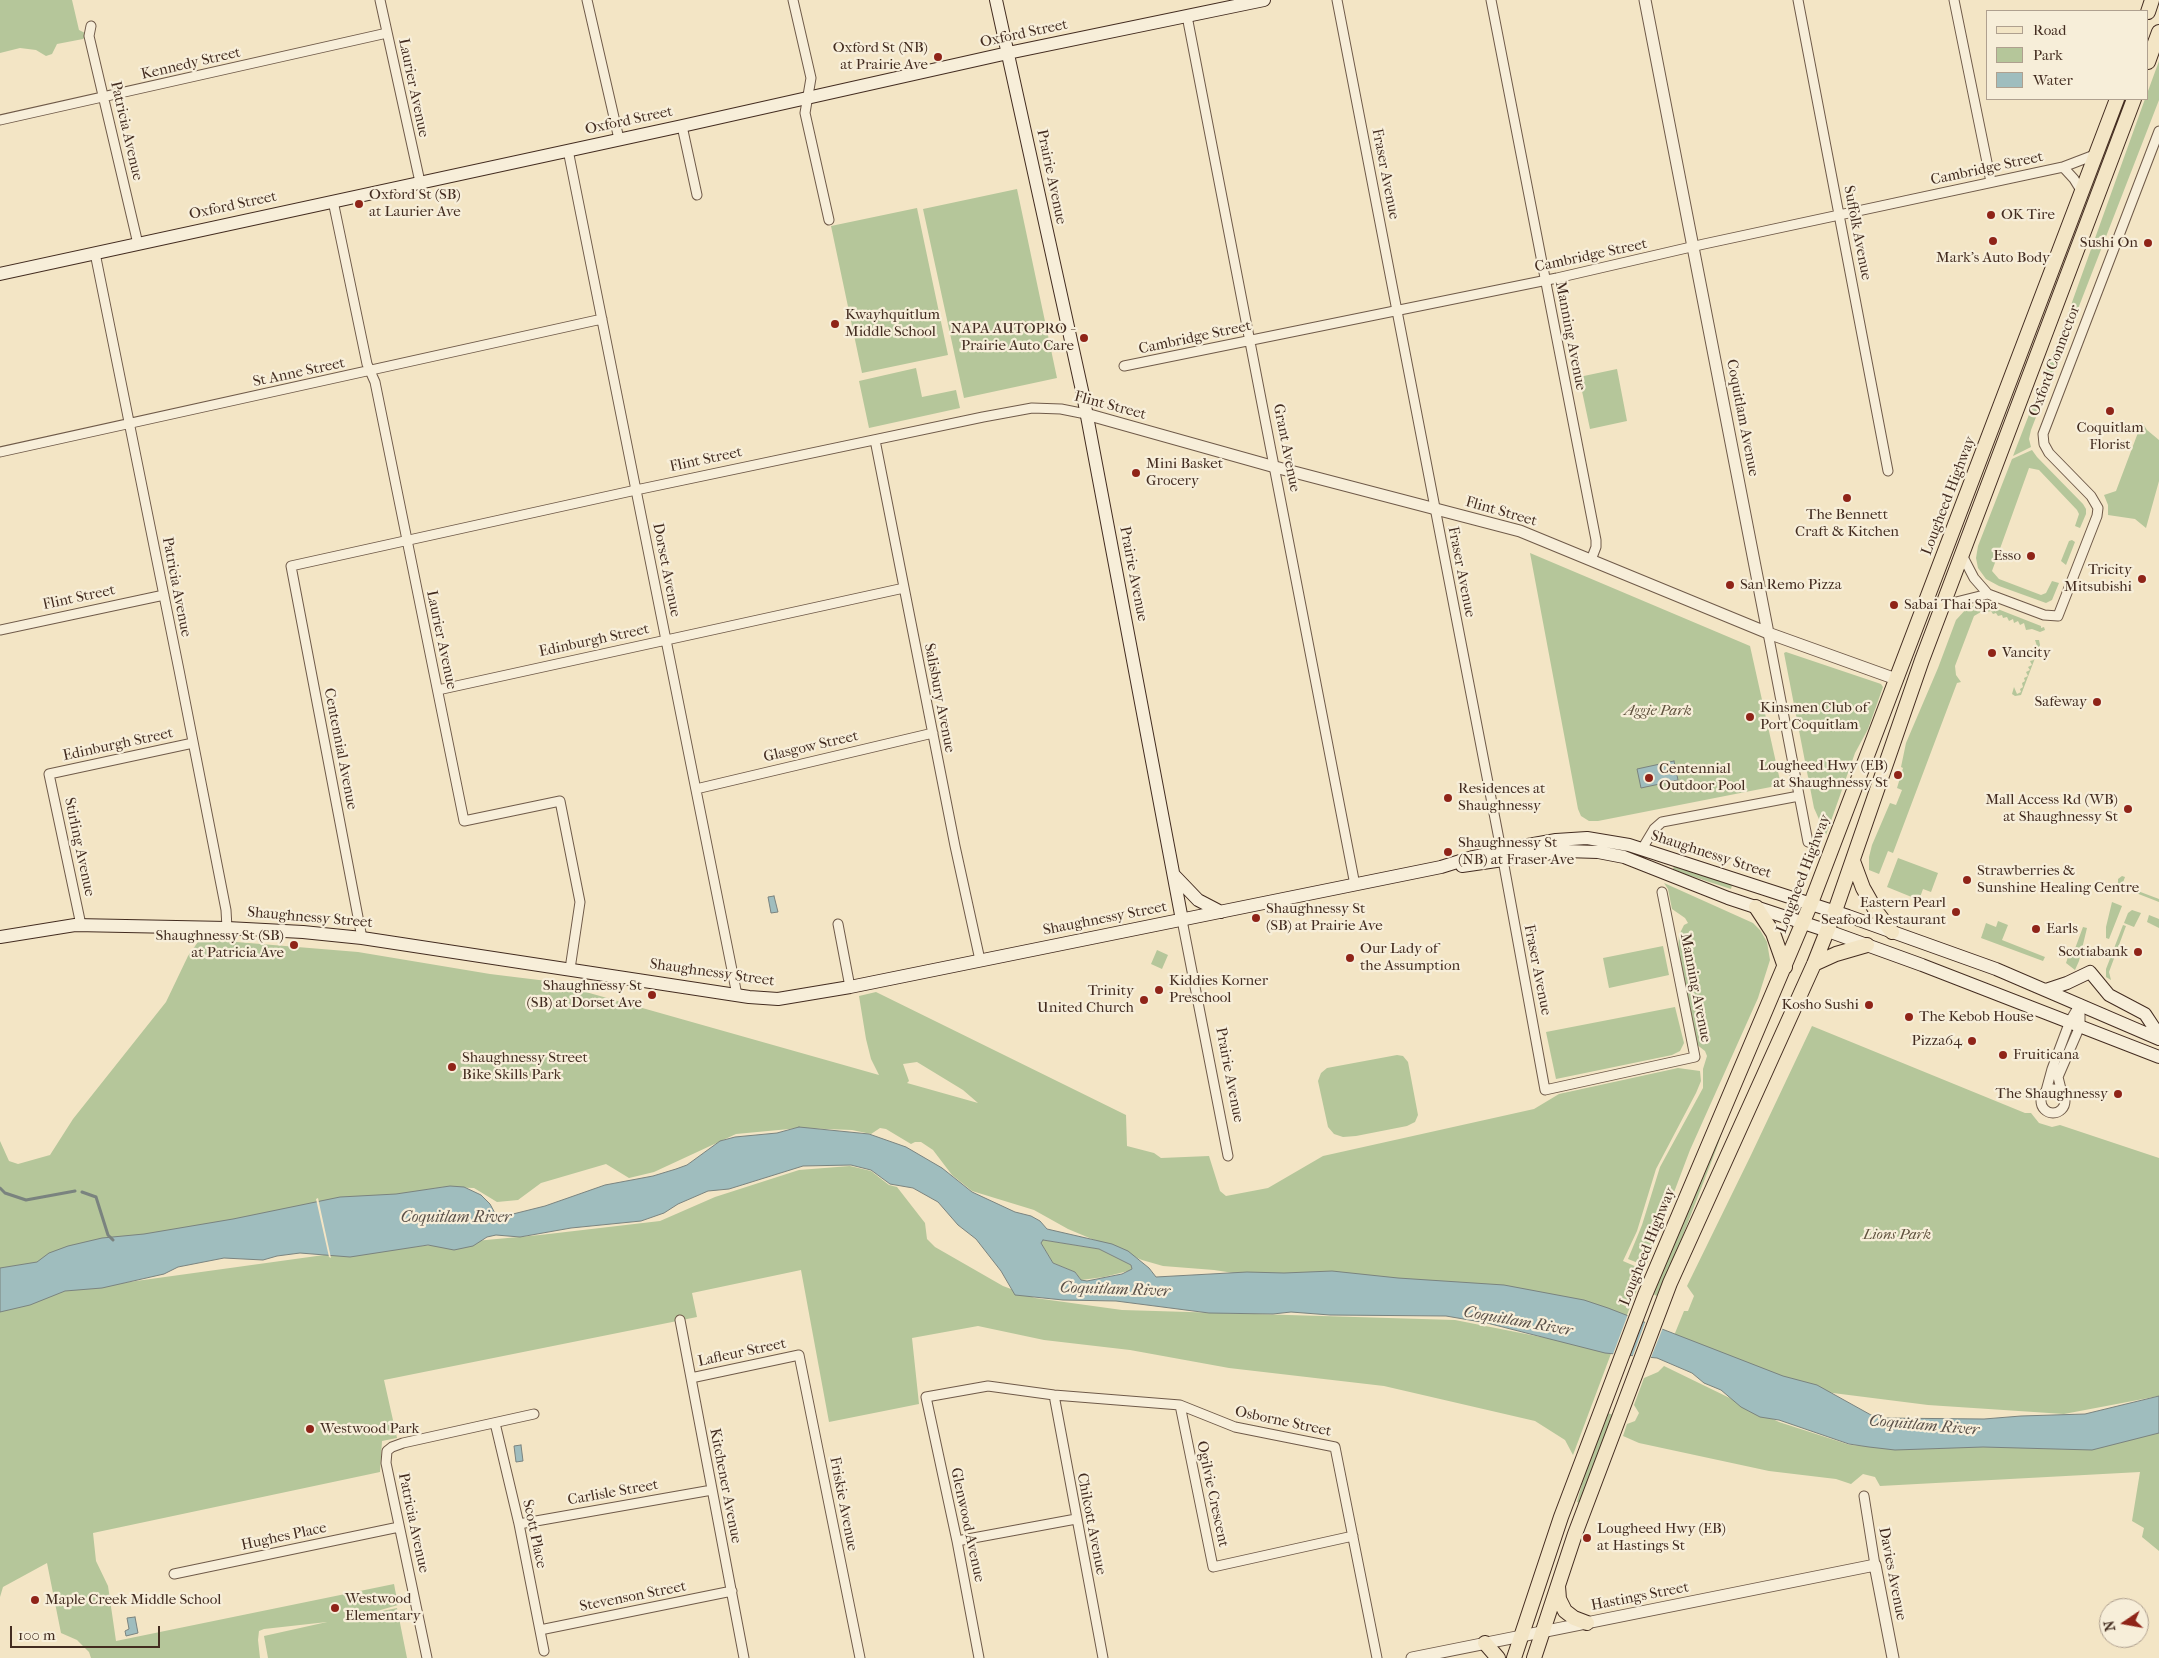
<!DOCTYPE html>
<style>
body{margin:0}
#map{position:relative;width:2159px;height:1658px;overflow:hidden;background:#f3e5c5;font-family:"IM FELL French Canon",serif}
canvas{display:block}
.legend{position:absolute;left:1986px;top:10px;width:162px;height:90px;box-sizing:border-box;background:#f7eed9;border:1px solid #afa08f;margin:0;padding:6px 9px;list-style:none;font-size:15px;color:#432c20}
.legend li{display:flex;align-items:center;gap:10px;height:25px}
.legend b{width:25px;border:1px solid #afa08f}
.north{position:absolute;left:2099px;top:1598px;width:50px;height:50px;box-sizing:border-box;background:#f7eed9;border:1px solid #afa08f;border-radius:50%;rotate:258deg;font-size:14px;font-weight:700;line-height:20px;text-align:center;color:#432c20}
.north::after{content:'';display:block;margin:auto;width:18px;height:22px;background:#8f2418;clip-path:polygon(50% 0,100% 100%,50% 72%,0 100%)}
.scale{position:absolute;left:10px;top:1626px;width:150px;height:22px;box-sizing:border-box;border:2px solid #432c20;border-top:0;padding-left:6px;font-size:15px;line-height:18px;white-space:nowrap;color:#432c20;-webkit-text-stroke:4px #f7eed9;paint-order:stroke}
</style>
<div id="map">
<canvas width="2159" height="1658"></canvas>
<ul class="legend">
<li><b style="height:6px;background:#f3e5c5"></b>Road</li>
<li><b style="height:14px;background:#b5c69a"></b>Park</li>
<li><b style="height:14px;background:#9fbdbe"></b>Water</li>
</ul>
<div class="north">N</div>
<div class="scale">100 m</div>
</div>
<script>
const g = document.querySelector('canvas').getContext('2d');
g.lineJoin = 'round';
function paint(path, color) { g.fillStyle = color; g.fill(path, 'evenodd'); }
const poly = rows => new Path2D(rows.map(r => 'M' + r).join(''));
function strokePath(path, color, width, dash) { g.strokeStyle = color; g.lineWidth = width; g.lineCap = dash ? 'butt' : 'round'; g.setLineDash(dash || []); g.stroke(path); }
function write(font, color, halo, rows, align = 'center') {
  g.font = font + ' "IM FELL French Canon",serif'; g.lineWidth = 4.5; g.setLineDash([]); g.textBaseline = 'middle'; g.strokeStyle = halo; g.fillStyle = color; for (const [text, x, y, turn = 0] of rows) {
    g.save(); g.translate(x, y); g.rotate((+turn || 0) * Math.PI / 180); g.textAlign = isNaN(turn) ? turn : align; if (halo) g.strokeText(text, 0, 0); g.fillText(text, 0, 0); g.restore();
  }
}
paint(poly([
 [0,0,72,0,79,30,85,33,86,36,83,39,57,44,52,54,46,56,36,50,20,48,0,53],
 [2159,61,2159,100,2031,430,2029,439,2031,447,2013,456,2066,319,2145,99,2148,99,2148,91],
 [1017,189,1057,378,964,398,923,209],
 [917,208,948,355,862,373,831,226],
 [916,368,922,397,956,390,960,408,869,428,859,381],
 [1617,369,1627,421,1590,429,1579,377],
 [2142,422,2147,430,2159,440,2159,481,2146,528,2135,519,2108,515,2108,505,2104,495,2116,491],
 [2032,450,2037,457,2083,504,2086,509,2086,514,2080,528,2075,526,2079,514,2077,510,2039,470,2029,468,1992,571,1999,579,2041,595,2046,593,2052,581,2059,583,2052,600,2046,603,1999,586,1986,579,1978,568,1976,558,1978,546,2012,459],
 [2072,540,2075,542,2066,565,2061,561,2069,541],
 [1530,553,1750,646,1781,785,1598,821,1589,821,1581,816,1578,809],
 [1979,604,1990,606,2041,626,2041,628,2044,627,2045,630,2040,632,2032,629,2026,630,2024,623,2020,625,2018,621,2014,623,2013,619,2009,621,2007,617,2003,618,2002,615,1998,616,1996,613,1993,614,1991,611,1987,612,1986,609,1974,616,1955,666,1956,675,1961,682,1957,683,1893,853,1888,851,1879,874,1869,870,1869,857,1872,845,1890,803,1896,805,1902,790,1897,788,1903,768,1901,767,1906,743,1938,668,1956,620,1968,607],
 [2035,640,2039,640,2040,645,2021,695,2015,696,2012,694,2014,687,2017,694,2021,692,2020,689,2023,687,2022,683,2025,681,2024,678,2028,676,2026,672,2030,670,2028,667,2032,665,2030,661,2034,660,2032,656,2036,654,2034,651,2038,649],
 [1786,652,1881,684,1883,687,1868,729,1855,753,1826,835,1814,808,1784,653],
 [1898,858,1938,873,1931,892,1923,889,1919,900,1887,887],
 [1674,866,1732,885,1731,889,1685,874,1673,869],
 [2122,876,2125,877,2122,885,2159,899,2159,902,2118,886,2118,879],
 [1664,883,1753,923,1760,930,1767,942,1770,960,1758,998,1690,1150,1645,1269,1638,1263,1628,1259,1642,1225,1660,1167,1703,1088,1703,1069,1707,1056,1705,1051,1696,1044,1678,953,1679,935,1684,925,1688,923,1685,918,1672,909,1668,889],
 [2112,902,2122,906,2109,939,2106,938,2106,927],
 [2132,910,2141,913,2134,927,2124,923,2128,913],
 [2149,915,2159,919,2159,928,2147,922],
 [1998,921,2008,925,2002,940,2045,957,2043,961,1981,938,1986,923,1996,927],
 [2123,925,2126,926,2109,972,2111,980,2106,977,2106,969],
 [2083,927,2087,928,2079,961,2075,970,2066,963,2069,954,2073,954],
 [200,939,358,952,490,974,547,981,879,1075,871,1059,866,1039,859,996,876,992,1126,1115,1127,1146,1154,1153,1161,1158,1209,1156,1220,1191,1226,1196,1268,1188,1323,1156,1534,1109,1559,1094,1678,1068,1700,1071,1701,1081,1696,1093,1656,1169,1637,1231,1623,1261,1637,1267,1643,1274,1625,1320,1273,1279,1214,1270,1163,1266,1142,1260,1068,1229,1034,1210,972,1191,952,1175,933,1150,921,1142,915,1142,911,1144,886,1129,880,1128,871,1134,852,1130,800,1128,736,1134,654,1172,629,1178,606,1164,541,1183,518,1200,497,1202,474,1188,444,1187,347,1204,6,1299,324,1255,540,1235,660,1221,715,1197,799,1170,850,1166,871,1171,889,1185,897,1187,925,1223,927,1239,935,1247,1003,1286,1035,1298,1122,1310,1455,1320,1612,1351,1573,1455,1565,1440,1535,1421,1384,1386,1229,1368,1130,1350,1044,1340,978,1326,912,1338,919,1404,829,1422,801,1270,692,1293,697,1317,384,1380,397,1438,382,1441,380,1472,93,1533,96,1561,108,1586,116,1641,394,1584,398,1605,363,1615,397,1608,407,1658,268,1658,264,1636,327,1622,264,1629,259,1631,258,1640,260,1658,91,1658,89,1652,77,1640,61,1633,47,1563,3,1587,0,1597,0,1141,9,1161,18,1164,50,1155,73,1119,166,1002,188,956],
 [917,1062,963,1090,978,1103,907,1083,909,1081,903,1064],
 [1663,946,1669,975,1609,988,1603,958],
 [1157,950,1168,955,1162,969,1151,964],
 [1675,1007,1684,1043,1680,1051,1672,1055,1556,1079,1546,1032],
 [1812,1026,2025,1113,2031,1113,2039,1123,2052,1127,2060,1125,2159,1158,2159,1396,2064,1414,1928,1405,1825,1392,1671,1343,1684,1311,1688,1311,1694,1296,1687,1286,1751,1155],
 [1397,1055,1403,1056,1408,1062,1418,1115,1415,1122,1407,1126,1356,1136,1343,1137,1334,1134,1328,1127,1318,1081,1321,1073,1327,1068],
 [1723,1127,1724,1127,1716,1150,1659,1297,1653,1294],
 [1043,1240,1099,1249,1131,1265,1132,1270,1104,1277,1081,1280,1075,1272,1053,1263,1041,1243,1041,1241],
 [1664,1366,1779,1422,1850,1445,1905,1448,2159,1433,2159,1551,2142,1537,2144,1528,2132,1521,2140,1472,1880,1486,1875,1477,1863,1474,1851,1484,1836,1479,1769,1471,1639,1443,1623,1436,1627,1424,1635,1421,1639,1413,1634,1405,1644,1378,1658,1372],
 [1607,1413,1614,1415,1580,1503,1577,1502,1583,1480]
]), '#b5c69a');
const water = poly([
 [1674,761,1678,780,1641,788,1637,769,1674,761],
 [774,896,778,912,771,913,768,897,774,896],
 [799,1127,869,1134,906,1147,942,1168,972,1192,1015,1212,1031,1216,1040,1221,1047,1229,1112,1244,1128,1251,1149,1268,1156,1277,1247,1272,1284,1273,1332,1271,1398,1278,1504,1285,1584,1300,1608,1308,1783,1376,1817,1385,1871,1415,1880,1418,1984,1419,2021,1416,2085,1414,2159,1396,2159,1433,2092,1450,1983,1447,1895,1450,1869,1447,1849,1444,1779,1420,1760,1417,1741,1407,1721,1390,1704,1383,1692,1373,1657,1358,1605,1353,1487,1323,1446,1316,1330,1315,1291,1312,1273,1314,1209,1313,1116,1301,1063,1300,1015,1295,1001,1271,976,1239,958,1225,938,1202,913,1188,890,1184,871,1170,851,1165,803,1166,729,1189,708,1191,678,1204,664,1213,641,1221,571,1228,520,1237,496,1235,487,1237,473,1246,454,1250,428,1245,350,1257,300,1253,277,1256,263,1260,224,1258,178,1267,164,1274,102,1288,65,1291,30,1305,0,1312,0,1268,37,1262,49,1253,68,1246,102,1238,144,1234,233,1219,340,1197,396,1194,450,1186,464,1187,481,1195,490,1204,497,1217,501,1217,545,1206,605,1185,653,1176,676,1169,687,1165,720,1141,735,1137,777,1133,799,1127],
 [1043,1240,1099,1249,1131,1265,1132,1269,1122,1274,1087,1281,1081,1280,1075,1272,1053,1263,1041,1243,1043,1240],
 [521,1445,523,1461,516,1462,514,1446,521,1445],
 [135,1617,138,1633,126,1636,125,1631,129,1629,127,1618,135,1617]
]);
paint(water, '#9fbdbe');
strokePath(water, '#7a837f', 1);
paint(poly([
 [318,1198,331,1258,329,1257,316,1199],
 [1628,1314,1644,1319,1629,1358,1612,1357],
 [1646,1320,1664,1325,1650,1360,1632,1358]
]), '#f3e5c5');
strokePath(poly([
 [0,1188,5,1193,26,1200,75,1191],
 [82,1192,96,1197,108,1235,113,1240]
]), '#7a837f', 3);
const minor = poly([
 [380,0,420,182],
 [587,0,619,139],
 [793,0,811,78,805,113,829,220],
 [1337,0,1503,860,1545,1090,1695,1057,1662,892],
 [1491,0,1596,540,1596,547,1591,560],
 [1798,0,1888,471],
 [1954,0,1991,182],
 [1187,16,1355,885],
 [91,26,89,36,138,244],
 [0,120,387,33],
 [682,126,697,195],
 [568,150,737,995],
 [2063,167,2074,179,2082,192],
 [333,201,367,364,375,382,464,821,560,801,580,902,570,969],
 [95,253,179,670,226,910,227,928],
 [1124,366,1557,278,1704,244,2063,167,2097,154],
 [875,440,955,846,980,960],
 [0,452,602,319],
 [1962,555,1974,578,1988,594,2044,615,2058,616,2097,516,2098,508,2091,496,2049,453,2044,444,2043,434,2159,131],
 [1944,605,1988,594],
 [0,630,164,595],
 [1768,633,1808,842],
 [438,690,904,588],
 [696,789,933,733],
 [1642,849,1654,829,1662,822,1799,796],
 [1182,920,1228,1156],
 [838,924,850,987],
 [81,925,49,774,193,743],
 [362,938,291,566,636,490,983,417,1032,408,1061,409,1086,414],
 '2041 1101a12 12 0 1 1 24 0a12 12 0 1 1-24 0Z',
 [2046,1091,2052,1069,2070,1021,2080,1004],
 [2062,1093,2058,1077,2080,1026,2080,1004],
 [680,1320,744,1658],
 [691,1378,799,1355,860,1658],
 [1054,1395,1103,1658],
 [1180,1405,1213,1567,1353,1536],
 [495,1423,519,1524,544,1651],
 [1864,1496,1875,1565],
 [519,1524,712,1490],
 [957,1541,1076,1519],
 [174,1574,399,1527],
 [540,1630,732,1591],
 [427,1658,386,1463,387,1451,392,1447,403,1443,534,1414],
 [979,1658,957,1541,926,1397,988,1386,1054,1395,1180,1405,1235,1427,1335,1447,1377,1658]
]);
const tertiary = poly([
 [1645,0,1768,633],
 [1086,414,1275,467,1520,531,1768,633,1896,679],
 [1412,1658,1875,1565,1893,1658]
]);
const secondary = poly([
 [996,0,1083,395,1182,920],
 [0,274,682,126,1008,53,1264,0],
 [1462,866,1565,851,1598,852,1624,857,1728,898,1828,931,1922,965,2159,1057],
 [1174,875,1198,900,1221,912],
 [0,937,75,925,227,928,303,932,362,938,749,997,778,999,850,987,1441,867,1473,857,1517,847,1556,840,1587,838,1629,845,1848,916,1996,969,2159,1039],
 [2046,990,2067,983,2090,972,2109,995,2145,1014,2159,1035]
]);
const primary = poly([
 [2148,12,2152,0],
 [2148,62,2159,32],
 [1853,861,1863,888,1876,911,1892,932],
 [1756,907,1773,933,1785,967],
 [1814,964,1836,954,1867,945],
 [1558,1586,1559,1599,1565,1611,1574,1618,1587,1623],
 [1485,1643,1498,1658],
 [1514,1658,1561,1517,1645,1295,1811,903,2117,99],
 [1534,1658,1575,1534,1670,1283,1814,964,1835,911,1922,660,2134,99]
]);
strokePath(minor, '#6f5a49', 11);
strokePath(tertiary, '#6f5a49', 13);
strokePath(secondary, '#432c20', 14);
strokePath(primary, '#432c20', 16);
strokePath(minor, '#f7eed9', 9);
strokePath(tertiary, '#f7eed9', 11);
strokePath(secondary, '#f7eed9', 12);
strokePath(primary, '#f3e5c5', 14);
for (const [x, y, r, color] of [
 [938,57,5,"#8f2418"],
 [359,204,5,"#8f2418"],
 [1991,215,5,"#8f2418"],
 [1993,241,5,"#8f2418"],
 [2148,243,5,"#8f2418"],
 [835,324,5,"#8f2418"],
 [1084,338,5,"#8f2418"],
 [2110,411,5,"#8f2418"],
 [1136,473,5,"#8f2418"],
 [1847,498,5,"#8f2418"],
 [2031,556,5,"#8f2418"],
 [2142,579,5,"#8f2418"],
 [1730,585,5,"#8f2418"],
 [1894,605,5,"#8f2418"],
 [1992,653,5,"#8f2418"],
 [2097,702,5,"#8f2418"],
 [1750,717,5,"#8f2418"],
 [1898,775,5,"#8f2418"],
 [1649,778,5,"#8f2418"],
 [1448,798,5,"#8f2418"],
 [2128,809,5,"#8f2418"],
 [1448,852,5,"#8f2418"],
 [1967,880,5,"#8f2418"],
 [1956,912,5,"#8f2418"],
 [1256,918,5,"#8f2418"],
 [2036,929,5,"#8f2418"],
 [294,945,5,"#8f2418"],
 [2138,952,5,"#8f2418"],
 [1350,958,5,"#8f2418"],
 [1159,990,5,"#8f2418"],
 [652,995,5,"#8f2418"],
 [1144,1000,5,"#8f2418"],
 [1869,1005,5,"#8f2418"],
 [1909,1017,5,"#8f2418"],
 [1972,1041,5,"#8f2418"],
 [2003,1055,5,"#8f2418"],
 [452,1067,5,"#8f2418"],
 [2118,1094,5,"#8f2418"],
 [310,1429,5,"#8f2418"],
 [1587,1538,5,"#8f2418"],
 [35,1600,5,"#8f2418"],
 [335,1608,5,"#8f2418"]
]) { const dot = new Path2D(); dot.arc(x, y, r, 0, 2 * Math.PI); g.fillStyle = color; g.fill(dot); strokePath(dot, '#f7eed9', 2); }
write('15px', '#432c20', '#f7eed9', [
 ["Oxford Street",1024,34,-12],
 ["Kennedy Street",191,64,-13],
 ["Laurier Avenue",413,88,78],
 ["Oxford Street",629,121,-12],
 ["Patricia Avenue",126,131,77],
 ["Cambridge Street",1987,169,-12],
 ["Fraser Avenue",1385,174,79],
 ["Prairie Avenue",1051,177,78],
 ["Oxford Street",233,206,-12],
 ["Suffolk Avenue",1857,233,79],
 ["Cambridge Street",1591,256,-12],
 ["Manning Avenue",1570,336,79],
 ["Cambridge Street",1195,338,-12],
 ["Oxford Connector",2055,361,-69],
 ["St Anne Street",299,373,-12],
 ["Flint Street",1110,406,15],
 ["Coquitlam Avenue",1742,418,79],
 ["Grant Avenue",1286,448,79],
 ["Flint Street",706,460,-12],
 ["Lougheed Highway",1949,496,-69],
 ["Flint Street",1501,512,16],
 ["Dorset Avenue",666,570,79],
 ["Fraser Avenue",1461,572,79],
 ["Prairie Avenue",1133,574,79],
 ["Patricia Avenue",176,587,79],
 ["Flint Street",79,598,-12],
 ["Laurier Avenue",441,640,78],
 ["Edinburgh Street",594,641,-12],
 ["Salisbury Avenue",939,698,79],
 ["Edinburgh Street",118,745,-12],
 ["Glasgow Street",811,747,-13],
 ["Centennial Avenue",340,749,79],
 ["Stirling Avenue",79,847,78],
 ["Shaughnessy Street",1711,855,18],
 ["Lougheed Highway",1804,874,-69],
 ["Shaughnessy Street",310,918,5],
 ["Shaughnessy Street",1105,919,-11],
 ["Fraser Avenue",1537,970,79],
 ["Shaughnessy Street",712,973,8],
 ["Manning Avenue",1695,988,79],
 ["Prairie Avenue",1229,1075,79],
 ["Lougheed Highway",1648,1247,-68],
 ["Lafleur Street",742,1353,-12],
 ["Osborne Street",1283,1422,12],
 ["Kitchener Avenue",725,1486,79],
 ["Carlisle Street",613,1493,-10],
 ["Ogilvie Crescent",1212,1494,78],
 ["Friskie Avenue",843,1504,79],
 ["Patricia Avenue",413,1523,78],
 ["Chilcott Avenue",1091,1524,79],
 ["Glenwood Avenue",967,1525,78],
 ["Scott Place",534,1534,78],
 ["Hughes Place",284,1537,-12],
 ["Davies Avenue",1892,1574,79],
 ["Stevenson Street",633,1597,-11],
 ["Hastings Street",1640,1597,-11]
]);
write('15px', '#432c20', '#f7eed9', [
 ["Oxford St (NB)",928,48,"right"],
 ["at Prairie Ave",928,65,"right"],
 ["Oxford St (SB)",369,195],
 ["at Laurier Ave",369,212],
 ["OK Tire",2001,215],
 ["Sushi On",2138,243,"right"],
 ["Mark's Auto Body",1993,258,"center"],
 ["Kwayhquitlum",845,315],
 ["Middle School",845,332],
 ["NAPA AUTOPRO -",1074,329,"right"],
 ["Prairie Auto Care",1074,346,"right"],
 ["Coquitlam",2110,428,"center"],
 ["Florist",2110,445,"center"],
 ["Mini Basket",1146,464],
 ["Grocery",1146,481],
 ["The Bennett",1847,515,"center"],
 ["Craft & Kitchen",1847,532,"center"],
 ["Esso",2021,556,"right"],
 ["Tricity",2132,570,"right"],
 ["Mitsubishi",2132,587,"right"],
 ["San Remo Pizza",1740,585],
 ["Sabai Thai Spa",1904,605],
 ["Vancity",2002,653],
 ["Safeway",2087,702,"right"],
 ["Kinsmen Club of",1760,708],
 ["Port Coquitlam",1760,725],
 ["Lougheed Hwy (EB)",1888,766,"right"],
 ["at Shaughnessy St",1888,783,"right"],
 ["Centennial",1659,769],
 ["Outdoor Pool",1659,786],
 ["Residences at",1458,789],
 ["Shaughnessy",1458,806],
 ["Mall Access Rd (WB)",2118,800,"right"],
 ["at Shaughnessy St",2118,817,"right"],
 ["Shaughnessy St",1458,843],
 ["(NB) at Fraser Ave",1458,860],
 ["Strawberries &",1977,871],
 ["Sunshine Healing Centre",1977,888],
 ["Eastern Pearl",1946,903,"right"],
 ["Seafood Restaurant",1946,920,"right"],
 ["Shaughnessy St",1266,909],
 ["(SB) at Prairie Ave",1266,926],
 ["Earls",2046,929],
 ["Shaughnessy St (SB)",284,936,"right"],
 ["at Patricia Ave",284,953,"right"],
 ["Our Lady of",1360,949],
 ["the Assumption",1360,966],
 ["Scotiabank",2128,952,"right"],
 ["Kiddies Korner",1169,981],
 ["Preschool",1169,998],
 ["Shaughnessy St",642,986,"right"],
 ["(SB) at Dorset Ave",642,1003,"right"],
 ["Trinity",1134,991,"right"],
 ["United Church",1134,1008,"right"],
 ["Kosho Sushi",1859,1005,"right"],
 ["The Kebob House",1919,1017],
 ["Pizza64",1962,1041,"right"],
 ["Fruiticana",2013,1055],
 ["Shaughnessy Street",462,1058],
 ["Bike Skills Park",462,1075],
 ["The Shaughnessy",2108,1094,"right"],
 ["Westwood Park",320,1429],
 ["Lougheed Hwy (EB)",1597,1529],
 ["at Hastings St",1597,1546],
 ["Westwood",345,1599],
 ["Elementary",345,1616],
 ["Maple Creek Middle School",45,1600]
], 'left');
write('italic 15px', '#60523e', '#f7eed9', [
 ["Aggie Park",1658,711],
 ["Lions Park",1897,1235]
]);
write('italic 16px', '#5a5048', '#f7eed9', [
 ["Coquitlam River",456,1218],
 ["Coquitlam River",1115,1290,2],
 ["Coquitlam River",1518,1322,10],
 ["Coquitlam River",1924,1426,5]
]);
</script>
